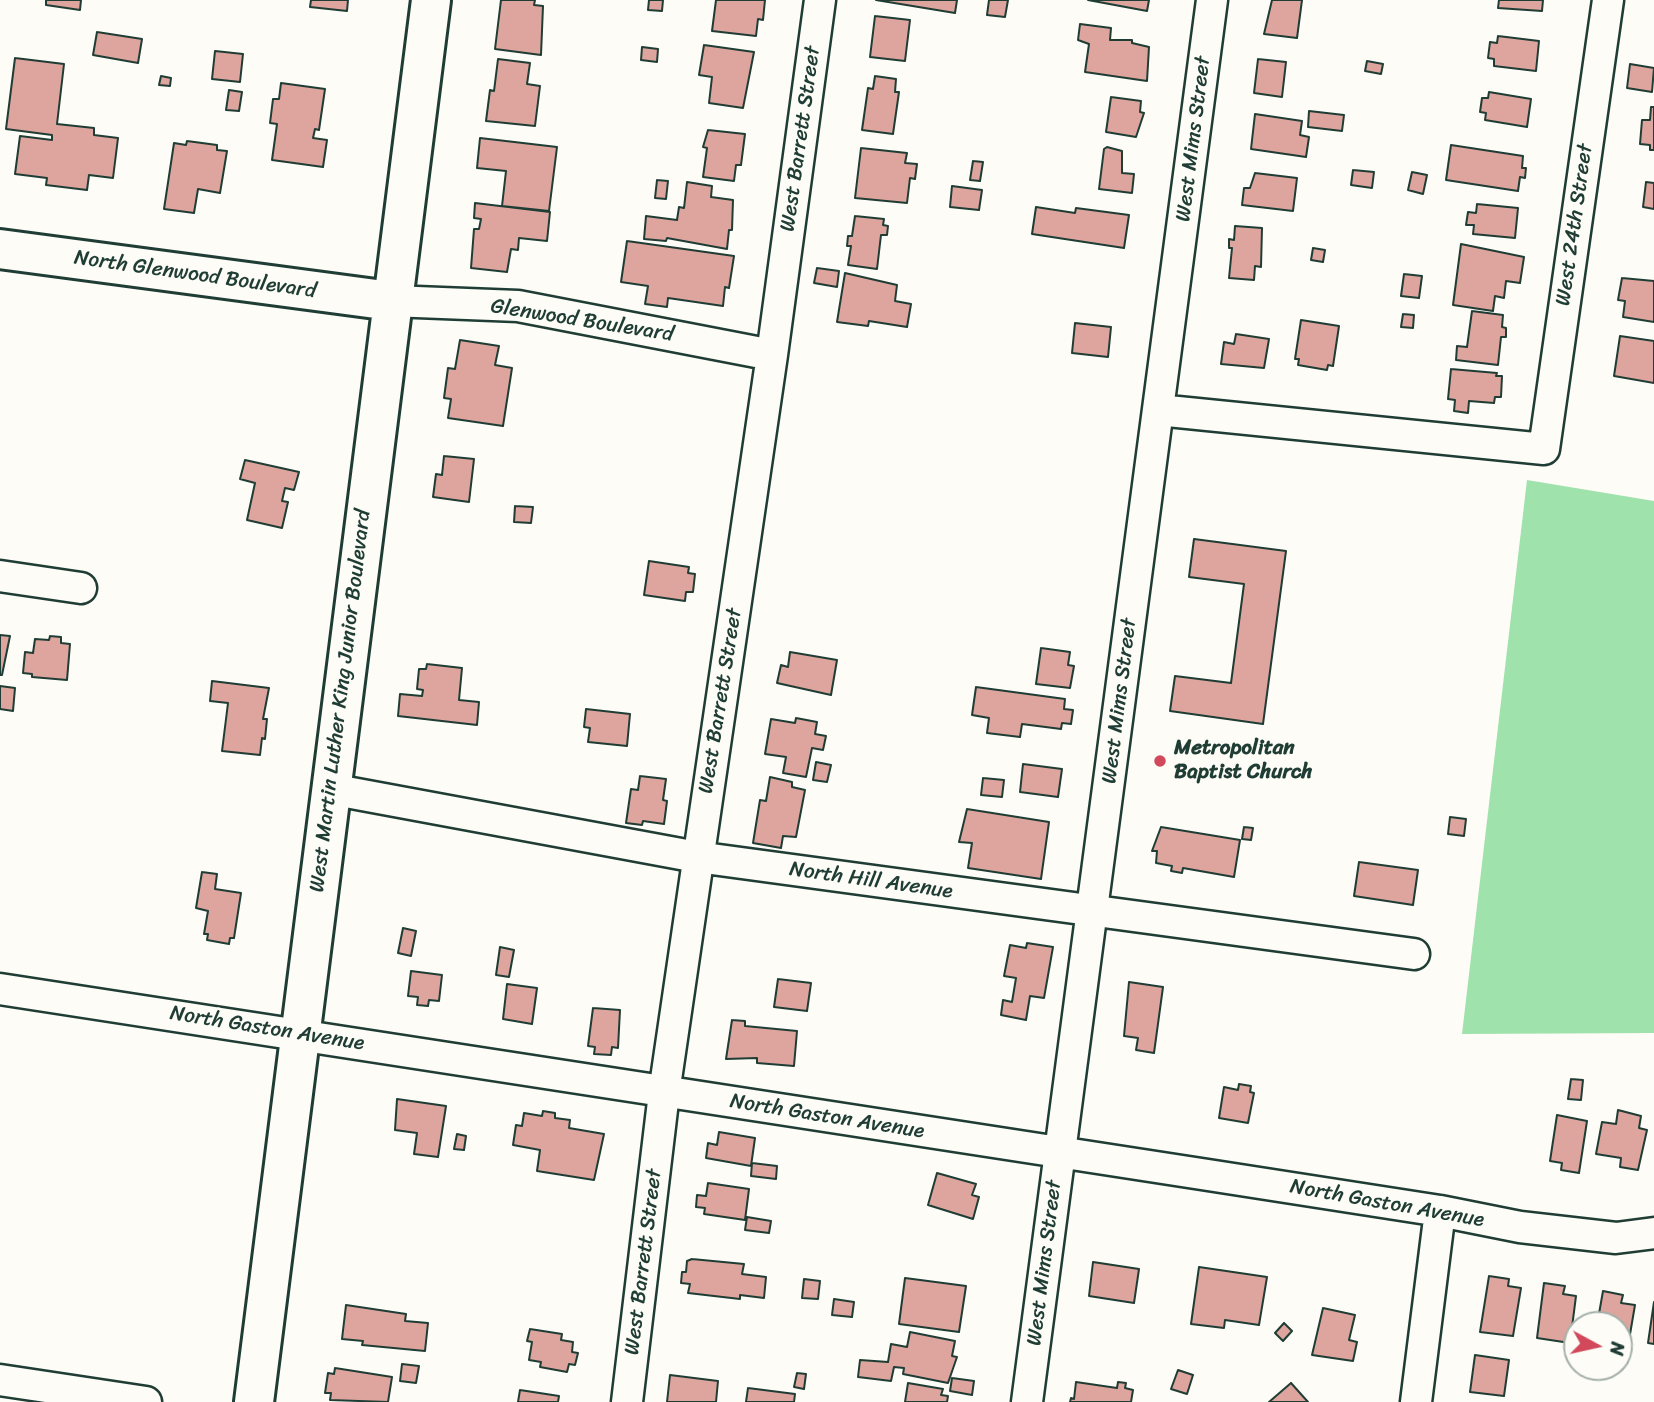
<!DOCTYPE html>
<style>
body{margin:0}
#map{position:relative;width:1654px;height:1402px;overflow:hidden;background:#fdfcf7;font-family:Sriracha,sans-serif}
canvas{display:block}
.north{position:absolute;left:1563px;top:1311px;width:70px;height:70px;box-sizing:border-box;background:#fdfcf7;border:2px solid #a4b0a9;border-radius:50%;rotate:98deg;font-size:19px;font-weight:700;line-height:28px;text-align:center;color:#1f3d34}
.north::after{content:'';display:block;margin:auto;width:24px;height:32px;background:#d1495b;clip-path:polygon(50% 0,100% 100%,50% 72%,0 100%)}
</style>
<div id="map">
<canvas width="1654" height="1402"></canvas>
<div class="north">N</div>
</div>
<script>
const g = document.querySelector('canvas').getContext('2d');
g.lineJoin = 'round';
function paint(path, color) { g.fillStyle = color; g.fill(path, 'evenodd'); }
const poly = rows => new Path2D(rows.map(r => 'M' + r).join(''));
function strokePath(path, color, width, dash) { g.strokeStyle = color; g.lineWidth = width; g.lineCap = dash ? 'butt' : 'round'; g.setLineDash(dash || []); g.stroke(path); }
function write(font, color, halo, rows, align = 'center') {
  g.font = font + ' Sriracha,sans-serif'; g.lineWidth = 5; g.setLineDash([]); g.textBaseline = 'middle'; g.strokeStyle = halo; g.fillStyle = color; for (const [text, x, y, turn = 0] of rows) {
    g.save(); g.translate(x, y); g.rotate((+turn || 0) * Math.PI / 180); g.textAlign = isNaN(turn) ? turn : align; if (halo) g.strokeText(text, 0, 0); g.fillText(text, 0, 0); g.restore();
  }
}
paint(poly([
 [1527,480,1654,501,1654,1033,1462,1034]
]), '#9fe2ac');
const building = poly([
 [46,0,81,0,80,10,46,5,46,0],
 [311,0,348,0,347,11,310,7,311,0],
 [501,0,535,0,534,5,543,6,541,55,495,49,501,0],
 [649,0,663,0,662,11,648,10,649,0],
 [716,0,765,0,763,20,758,19,756,36,712,31,716,0],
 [876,0,957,0,955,13,876,0],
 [989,0,1008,0,1005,17,987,15,989,0],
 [1088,0,1149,0,1147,11,1088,0],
 [1272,0,1302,0,1297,38,1264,34,1272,0],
 [1499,0,1543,0,1542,11,1498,8,1499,0],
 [875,16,910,20,905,61,870,57,875,16],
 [1080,24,1111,28,1110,40,1132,40,1132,43,1149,47,1147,81,1085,72,1089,44,1078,40,1080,24],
 [97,32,142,39,138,63,93,55,97,32],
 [1498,36,1539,41,1536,71,1494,66,1494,59,1488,58,1490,42,1497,43,1498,36],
 [704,45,754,52,743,108,709,103,712,77,699,75,704,45],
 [642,47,658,49,657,62,641,60,642,47],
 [215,51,243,54,240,82,212,79,215,51],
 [15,58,64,64,57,124,94,128,94,135,118,138,113,178,89,175,87,190,46,185,47,178,15,174,20,136,52,140,52,135,6,129,15,58],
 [498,59,530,63,527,84,540,86,535,126,486,121,490,90,494,91,498,59],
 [1258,59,1286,62,1282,97,1254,93,1258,59],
 [1367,61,1383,64,1381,74,1365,71,1367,61],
 [1630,64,1654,68,1652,92,1627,88,1630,64],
 [161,76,171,78,170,86,159,85,161,76],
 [875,76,896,79,895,92,899,92,893,134,862,130,868,88,873,89,875,76],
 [281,83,325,89,319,130,315,129,313,138,327,140,323,167,272,160,277,124,270,123,273,99,279,99,281,83],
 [229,90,242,92,239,111,226,110,229,90],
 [1489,92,1531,99,1527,127,1485,120,1486,113,1480,112,1482,98,1488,98,1489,92],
 [1111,97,1141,101,1140,112,1144,113,1136,137,1106,132,1111,97],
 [1651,107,1654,107,1654,150,1650,150,1650,145,1640,144,1642,120,1650,120,1651,107],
 [1309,111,1344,115,1342,131,1308,127,1309,111],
 [1255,114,1302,121,1300,135,1309,137,1306,157,1251,149,1255,114],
 [708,130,745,134,741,165,736,165,734,181,703,177,707,148,703,147,708,130],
 [480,138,557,147,549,211,502,206,506,171,477,168,480,138],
 [187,141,217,145,217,150,227,151,220,193,198,189,194,213,164,209,174,143,186,145,187,141],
 [1451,145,1523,156,1522,168,1526,168,1525,178,1520,177,1518,191,1446,180,1451,145],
 [1107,147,1122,151,1122,173,1134,174,1132,193,1099,189,1104,149,1107,147],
 [861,148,907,153,905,163,917,164,915,179,910,178,907,203,855,198,861,148],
 [973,161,983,162,980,181,970,180,973,161],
 [1353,170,1374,172,1372,188,1351,185,1353,170],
 [1412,172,1427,175,1423,194,1408,190,1412,172],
 [1255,173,1297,178,1293,211,1242,205,1244,188,1250,188,1255,173],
 [657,180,668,181,666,199,655,198,657,180],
 [687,182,712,186,711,197,733,200,732,230,729,230,727,249,667,238,666,241,644,239,646,216,677,220,679,207,684,208,687,182],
 [1646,182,1654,183,1654,209,1643,207,1646,182],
 [952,186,982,190,979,210,950,207,952,186],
 [475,203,550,212,547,241,519,238,518,250,511,249,507,272,471,268,474,229,479,229,481,219,474,218,475,203],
 [1477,204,1518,208,1515,238,1473,234,1474,225,1466,225,1468,212,1476,213,1477,204],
 [1036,207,1075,213,1076,208,1129,215,1124,248,1032,234,1036,207],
 [855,216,884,219,883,225,888,226,887,235,881,235,877,269,848,265,851,246,847,246,848,236,852,236,855,216],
 [1235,226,1262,228,1261,267,1255,266,1254,280,1229,278,1232,248,1229,248,1229,239,1234,240,1235,226],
 [627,241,734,256,729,288,725,287,723,306,668,298,667,307,645,304,648,286,621,282,627,241],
 [1461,244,1524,257,1520,283,1506,281,1504,298,1495,296,1493,311,1453,305,1461,244],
 [1313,248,1325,250,1323,262,1311,260,1313,248],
 [817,268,839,271,837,287,814,283,817,268],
 [845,273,897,285,895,301,911,304,907,327,869,321,868,326,837,322,845,273],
 [1404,274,1422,276,1419,298,1401,296,1404,274],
 [1622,278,1654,281,1654,322,1623,317,1625,301,1618,300,1622,278],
 [1472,311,1503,315,1502,327,1506,328,1506,337,1501,337,1498,365,1456,360,1457,346,1467,347,1472,311],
 [1403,314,1414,315,1413,328,1401,327,1403,314],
 [1301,320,1339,326,1333,366,1328,365,1327,370,1298,365,1299,359,1295,359,1301,320],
 [1075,323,1111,327,1108,357,1072,353,1075,323],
 [1236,334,1269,339,1264,368,1221,364,1224,342,1234,344,1236,334],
 [1620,336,1654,341,1654,383,1614,376,1620,336],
 [460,340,499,346,495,365,512,368,503,426,448,418,451,399,444,398,448,368,455,369,460,340],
 [1451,369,1497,373,1496,376,1502,376,1501,397,1495,397,1494,403,1469,401,1468,413,1454,411,1455,400,1448,399,1451,369],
 [444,456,474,459,469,502,433,497,436,474,442,475,444,456],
 [245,460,299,472,294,490,285,488,282,501,288,502,282,528,247,520,255,483,240,479,245,460],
 [515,506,533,507,531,523,514,522,515,506],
 [1194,539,1286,551,1263,724,1170,711,1175,676,1231,683,1244,584,1189,577,1194,539],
 [649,561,689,567,688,573,695,574,693,592,686,592,685,601,644,595,649,561],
 [0,635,10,636,2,675,0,675,0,635],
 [50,636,61,637,61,643,70,644,67,680,32,677,32,674,23,673,25,652,33,653,35,639,49,640,50,636],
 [1041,648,1070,652,1068,665,1074,666,1070,688,1036,684,1041,648],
 [790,652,837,660,831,695,777,683,781,665,788,667,790,652],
 [427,664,462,668,459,700,479,702,477,725,398,716,400,694,422,696,423,690,417,689,419,669,426,669,427,664],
 [212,681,269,688,263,719,267,719,265,739,262,738,260,755,222,751,228,703,210,701,212,681],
 [0,686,15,688,13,711,0,709,0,686],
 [976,687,1065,699,1064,709,1073,710,1071,724,1062,723,1061,729,1022,724,1020,737,987,733,989,718,972,715,976,687],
 [586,709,630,714,627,746,588,742,590,728,584,727,586,709],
 [796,718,817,722,815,734,826,736,823,750,812,748,806,777,783,773,786,757,765,754,771,719,795,723,796,718],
 [816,762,831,765,827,782,813,780,816,762],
 [1023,764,1062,769,1058,797,1020,792,1023,764],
 [640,776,666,779,663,800,667,801,664,824,643,821,642,825,626,823,631,789,638,790,640,776],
 [770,777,792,782,792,787,805,790,796,837,783,836,781,848,753,843,760,800,766,801,770,777],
 [983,778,1004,780,1002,797,981,795,983,778],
 [967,809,1049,822,1041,879,968,868,972,843,959,842,967,809],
 [1450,817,1466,819,1464,836,1448,834,1450,817],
 [1161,827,1240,840,1234,877,1183,868,1182,873,1171,871,1172,866,1156,863,1157,851,1152,851,1161,827],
 [1244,827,1253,828,1251,840,1242,839,1244,827],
 [1359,862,1418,870,1413,905,1354,896,1359,862],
 [202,872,217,874,215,889,241,893,234,938,230,938,229,944,207,940,208,934,204,934,208,911,196,908,202,872],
 [403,928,416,931,411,956,398,953,403,928],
 [1027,943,1053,947,1044,998,1030,996,1026,1020,1001,1015,1003,1000,1012,1002,1016,978,1004,976,1010,945,1026,948,1027,943],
 [500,947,514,950,509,977,496,975,500,947],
 [411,971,442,975,439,1001,429,1000,428,1006,417,1005,418,997,408,996,411,971],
 [778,979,811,983,807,1011,774,1007,778,979],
 [1129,982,1163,987,1154,1053,1136,1050,1138,1038,1124,1036,1129,982],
 [507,984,537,988,532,1024,503,1019,507,984],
 [593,1008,620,1010,618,1048,612,1047,611,1055,594,1054,595,1047,588,1046,593,1008],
 [732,1020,745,1021,745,1026,797,1031,794,1066,757,1063,757,1058,726,1059,732,1020],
 [1571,1079,1583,1080,1581,1100,1568,1099,1571,1079],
 [1239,1084,1251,1086,1250,1092,1254,1093,1248,1123,1219,1118,1224,1087,1238,1090,1239,1084],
 [397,1099,446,1106,438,1157,414,1154,417,1133,395,1130,397,1099],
 [1618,1110,1641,1116,1639,1128,1647,1130,1638,1170,1620,1167,1621,1158,1596,1154,1602,1122,1616,1124,1618,1110],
 [543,1111,555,1113,555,1118,570,1120,569,1128,604,1134,594,1180,537,1171,540,1150,513,1145,516,1125,522,1126,524,1113,542,1116,543,1111],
 [1557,1115,1587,1121,1579,1173,1561,1170,1562,1163,1550,1161,1557,1115],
 [719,1132,755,1138,751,1166,706,1158,708,1143,717,1145,719,1132],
 [457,1134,466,1136,464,1150,454,1149,457,1134],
 [752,1163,777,1166,776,1179,751,1176,752,1163],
 [937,1173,976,1184,972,1195,979,1197,973,1219,928,1205,937,1173],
 [708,1183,749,1189,745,1220,704,1214,705,1208,696,1207,697,1195,706,1196,708,1183],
 [747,1217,771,1221,769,1233,745,1230,747,1217],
 [692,1259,744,1264,742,1274,766,1277,764,1298,740,1295,740,1299,688,1293,690,1284,681,1283,682,1272,686,1272,687,1261,692,1259],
 [1093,1262,1139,1269,1134,1303,1089,1296,1093,1262],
 [1199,1267,1267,1277,1259,1325,1225,1320,1224,1328,1191,1324,1199,1267],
 [1489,1276,1509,1279,1508,1286,1521,1288,1513,1336,1480,1332,1489,1276],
 [905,1278,966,1286,959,1332,899,1324,905,1278],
 [804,1279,820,1281,818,1299,802,1298,804,1279],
 [1544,1283,1565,1286,1563,1294,1576,1296,1570,1343,1537,1338,1544,1283],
 [1603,1291,1623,1295,1621,1303,1635,1305,1627,1352,1619,1351,1619,1325,1597,1325,1603,1291],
 [834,1299,854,1302,852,1317,832,1315,834,1299],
 [1654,1302,1654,1344,1648,1343,1654,1302],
 [346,1305,406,1314,405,1321,428,1323,425,1351,362,1345,363,1341,342,1339,346,1305],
 [1323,1308,1355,1315,1349,1340,1357,1342,1353,1361,1312,1355,1323,1308],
 [1284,1323,1292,1331,1283,1341,1275,1333,1284,1323],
 [530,1329,562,1334,561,1340,573,1342,572,1352,578,1353,575,1365,569,1364,567,1372,540,1367,541,1362,529,1360,532,1342,527,1341,530,1329],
 [910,1332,955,1341,952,1356,957,1357,948,1383,903,1374,904,1368,894,1367,891,1381,858,1377,860,1360,888,1362,891,1344,907,1347,910,1332],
 [1475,1355,1509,1360,1504,1396,1470,1392,1475,1355],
 [402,1364,419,1366,416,1383,400,1381,402,1364],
 [335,1368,392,1377,388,1402,330,1400,331,1393,325,1393,328,1373,334,1374,335,1368],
 [1178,1370,1193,1375,1187,1394,1171,1389,1178,1370],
 [797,1373,806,1374,804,1389,794,1387,797,1373],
 [670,1375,718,1381,716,1402,667,1402,670,1375],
 [952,1378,974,1381,972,1395,950,1391,952,1378],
 [1076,1382,1117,1388,1118,1382,1126,1383,1125,1388,1133,1390,1131,1402,1070,1402,1071,1398,1074,1399,1076,1382],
 [908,1383,943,1389,941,1395,948,1396,947,1402,905,1402,908,1383],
 [1291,1383,1308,1402,1269,1402,1291,1383],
 [748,1388,795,1394,794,1402,746,1402,748,1388],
 [520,1390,559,1396,558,1402,518,1402,520,1390]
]);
paint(building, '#dea49e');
strokePath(building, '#1f3d34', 2);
const street = poly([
 [391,301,518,306,772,355],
 [1158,410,1544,449,1608,0],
 [0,576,81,588],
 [330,789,697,857,1414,954],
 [0,989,1208,1175,1440,1211,1520,1227,1616,1238,1654,1233],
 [0,1380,146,1402],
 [627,1402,664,1093,772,355,820,0],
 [1027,1402,1212,0],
 [1416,1402,1440,1211]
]);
const secondary = poly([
 [0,249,391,301],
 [254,1402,431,0]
]);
strokePath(street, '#1f3d34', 35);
strokePath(secondary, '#1f3d34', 44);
strokePath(street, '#fdfcf7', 30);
strokePath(secondary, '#fdfcf7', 38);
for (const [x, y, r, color] of [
 [1160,761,7,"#d1495b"]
]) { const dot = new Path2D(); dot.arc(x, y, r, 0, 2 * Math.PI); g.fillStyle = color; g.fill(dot); strokePath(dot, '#fdfcf7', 2.5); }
write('21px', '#1f3d34', '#fdfcf7', [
 ["West Barrett Street",801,139,-82],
 ["West Mims Street",1194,139,-83],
 ["West 24th Street",1575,225,-82],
 ["North Glenwood Boulevard",195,275,8],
 ["Glenwood Boulevard",582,321,9],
 ["West Martin Luther King Junior Boulevard",341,701,-83],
 ["West Barrett Street",721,701,-81],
 ["West Mims Street",1120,701,-83],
 ["North Hill Avenue",871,881,8],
 ["North Gaston Avenue",267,1029,9],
 ["North Gaston Avenue",827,1117,9],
 ["North Gaston Avenue",1387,1204,10],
 ["West Barrett Street",644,1262,-83],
 ["West Mims Street",1045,1263,-83]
]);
write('bold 21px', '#1f3d34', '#fdfcf7', [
 ["Metropolitan",1174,749],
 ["Baptist Church",1174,773]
], 'left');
</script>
